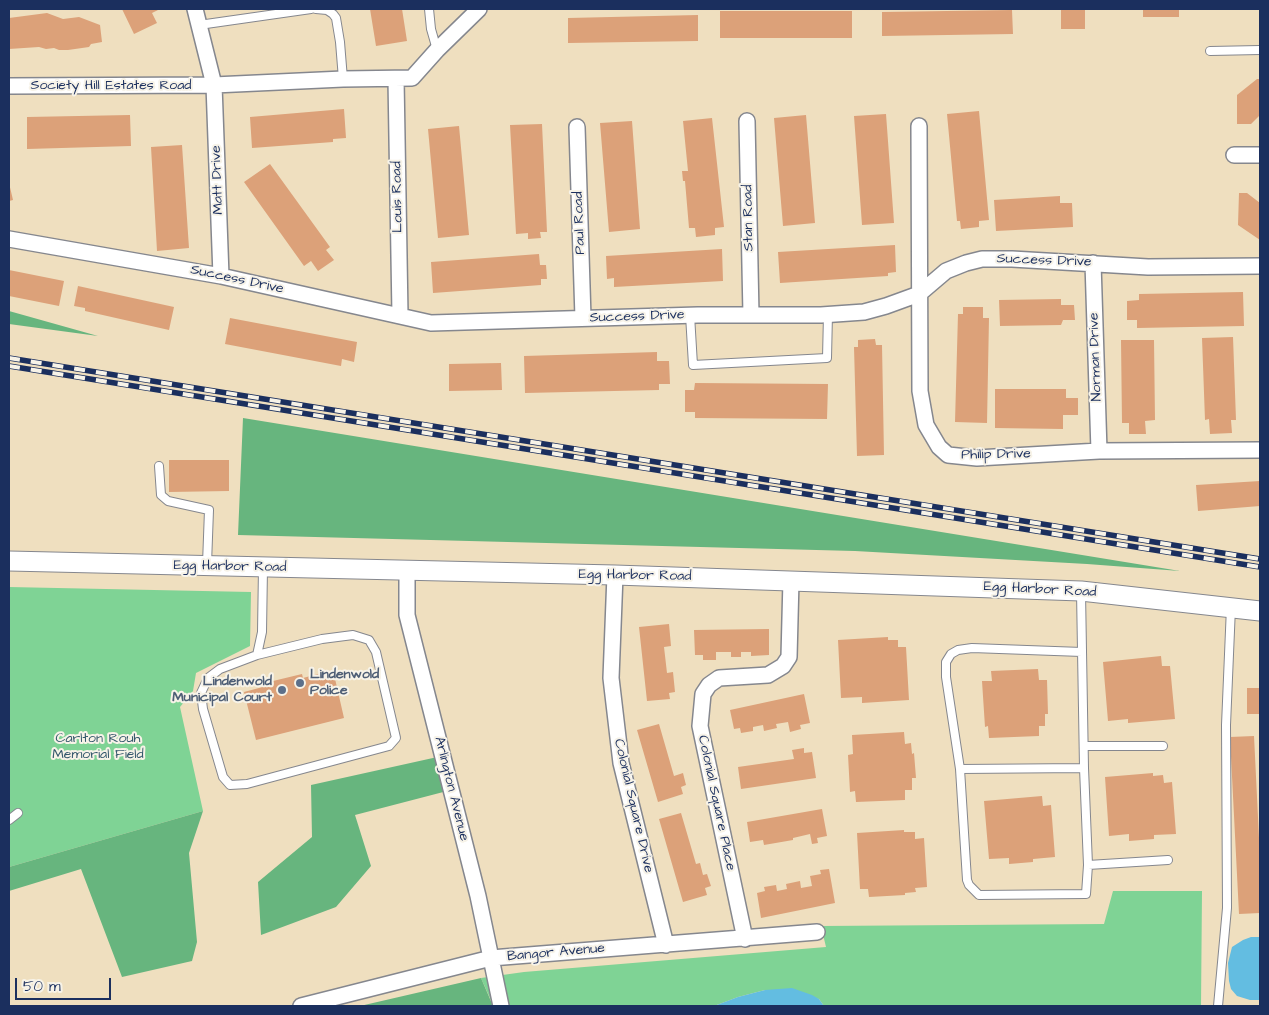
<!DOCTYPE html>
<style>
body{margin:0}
#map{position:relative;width:1269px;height:1015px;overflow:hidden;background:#efdfbf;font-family:"Architects Daughter",sans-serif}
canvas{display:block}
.frame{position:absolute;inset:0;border:10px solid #1b2f5e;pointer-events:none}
.scale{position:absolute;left:15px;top:978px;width:96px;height:22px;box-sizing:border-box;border:2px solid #1b2f5e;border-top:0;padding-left:6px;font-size:15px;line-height:18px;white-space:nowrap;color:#1b2f5e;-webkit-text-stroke:4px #f7f3e8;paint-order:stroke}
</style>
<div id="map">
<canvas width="1269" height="1015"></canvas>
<div class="frame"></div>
<div class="scale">50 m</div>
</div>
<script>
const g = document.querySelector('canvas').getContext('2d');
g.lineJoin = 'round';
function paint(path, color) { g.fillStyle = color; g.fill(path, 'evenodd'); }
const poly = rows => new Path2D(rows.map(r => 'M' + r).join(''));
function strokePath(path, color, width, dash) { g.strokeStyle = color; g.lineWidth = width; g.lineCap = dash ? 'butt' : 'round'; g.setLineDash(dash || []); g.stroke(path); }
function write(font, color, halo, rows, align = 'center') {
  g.font = font + ' "Architects Daughter",sans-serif'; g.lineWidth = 4; g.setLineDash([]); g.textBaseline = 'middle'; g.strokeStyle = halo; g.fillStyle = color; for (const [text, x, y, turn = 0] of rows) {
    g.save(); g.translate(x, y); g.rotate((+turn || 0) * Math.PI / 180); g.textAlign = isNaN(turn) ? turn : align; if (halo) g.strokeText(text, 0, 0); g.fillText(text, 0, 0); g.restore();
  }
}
paint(poly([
 [9,587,251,592,250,646,196,673,193,691,180,707,203,811,9,867],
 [1113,891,1202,891,1201,1006,824,1006,819,999,765,990,738,997,714,1006,490,1006,493,1005,481,978,524,972,826,947,821,926,1104,924]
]), '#7fd395');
paint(poly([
 [9,311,98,336,9,324],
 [243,418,1180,571,1087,564,855,551,238,535],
 [442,756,451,790,355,815,371,866,336,907,261,935,258,882,312,837,311,785],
 [203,811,189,853,197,942,192,961,122,977,81,869,9,891,9,867],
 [481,978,493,1006,360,1006]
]), '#67b57e');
paint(poly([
 [1251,937,1260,937,1260,1000,1250,1000,1237,996,1231,989,1229,981,1228,963,1232,947,1243,940],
 [792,988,812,995,819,999,824,1006,714,1006,738,997,765,990]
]), '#63bde1');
paint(poly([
 [122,9,157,9,158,10,152,13,157,23,134,34],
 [370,9,402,9,407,41,376,46],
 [1061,9,1085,9,1085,29,1061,29],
 [1143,9,1179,9,1179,17,1143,17],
 [1012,10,1013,34,882,36,882,12],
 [720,11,852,11,852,38,720,38],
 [47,13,63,19,79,17,100,25,102,42,91,44,89,47,68,50,59,50,54,48,46,49,39,47,9,49,9,18],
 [698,15,698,41,568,43,568,18],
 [1257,79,1260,79,1260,115,1251,124,1237,124,1237,95],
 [344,109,346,138,333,139,333,142,252,148,250,117],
 [979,111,989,220,979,221,979,227,961,229,960,221,957,221,947,114],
 [886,114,894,223,862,225,854,116],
 [130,115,131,146,27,149,27,117],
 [806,115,815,223,783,226,774,118],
 [712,118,724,227,715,228,715,235,696,237,695,228,689,228,685,181,683,181,682,171,688,171,683,121],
 [632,121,640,229,609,232,600,123],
 [542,124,547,232,540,232,541,238,528,239,528,233,516,234,510,125],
 [459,126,469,235,438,238,428,129],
 [182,145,189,248,157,251,151,147],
 [270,164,330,247,326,250,334,260,318,271,311,261,304,266,244,182],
 [9,183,13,200,9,201],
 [1239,193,1247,193,1260,203,1260,240,1238,225],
 [1060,196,1060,203,1072,203,1073,227,996,231,994,200],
 [895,245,896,272,888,273,888,276,780,283,778,252],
 [722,249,723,281,614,287,614,278,607,279,606,256],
 [539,254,540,265,546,265,547,279,541,279,541,285,433,293,431,262],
 [9,270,64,281,59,306,9,296],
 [78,286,174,307,169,330,85,311,85,308,74,306],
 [1243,292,1244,326,1137,328,1137,320,1127,320,1127,301,1139,300,1139,294],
 [1061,299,1061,305,1074,305,1075,320,1063,320,1061,325,1000,326,999,300],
 [963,307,983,307,983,318,989,318,987,423,955,422,958,314,963,314],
 [230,318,357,342,354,362,342,359,341,366,225,344],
 [1233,337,1236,420,1231,420,1232,433,1210,434,1209,419,1205,420,1202,338],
 [875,339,876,345,882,345,884,455,857,456,854,347,858,347,858,340],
 [1121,340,1154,340,1155,420,1145,421,1146,434,1129,434,1129,423,1122,423],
 [657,352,657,361,669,361,670,384,659,384,659,390,525,393,524,356],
 [501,363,502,390,449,391,449,364],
 [695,383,828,384,827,419,695,418,695,412,685,412,685,390,694,390],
 [995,389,1066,389,1066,398,1078,398,1078,415,1063,415,1063,429,995,428],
 [169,460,229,460,229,491,169,492],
 [1260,481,1260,506,1198,511,1196,485],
 [669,624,671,646,664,647,667,673,673,672,675,692,669,693,670,699,647,701,639,627],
 [769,629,769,655,751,656,751,652,741,652,741,657,731,657,731,652,716,652,716,660,703,660,703,655,695,655,694,630],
 [888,637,888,640,898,640,898,647,906,647,909,700,862,703,862,697,841,698,838,640],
 [1161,656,1162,666,1170,666,1175,719,1128,723,1128,719,1108,721,1103,662],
 [1038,669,1039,680,1047,680,1048,714,1045,714,1045,726,1039,726,1039,736,989,738,988,726,985,727,982,681,992,681,991,671],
 [333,670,344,718,256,740,244,692,274,684,273,681,302,674,303,678],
 [1247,688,1260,688,1260,714,1247,714],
 [804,694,810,723,800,725,801,729,790,732,788,722,776,724,777,728,764,731,763,725,753,727,753,731,741,733,740,728,734,729,730,710],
 [659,724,674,776,683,773,686,785,681,787,683,794,658,802,637,730],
 [904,732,905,744,911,743,912,754,914,753,916,778,912,778,912,790,905,790,905,800,856,802,855,791,850,792,848,755,853,754,852,735],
 [1254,736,1260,858,1260,913,1239,914,1230,737],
 [804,748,804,753,812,752,816,778,741,789,738,767,794,759,792,750],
 [1153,773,1153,776,1163,775,1164,783,1172,782,1176,834,1154,835,1154,839,1129,841,1129,834,1109,836,1105,777],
 [1042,796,1043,806,1051,805,1055,857,1033,859,1033,862,1009,864,1009,858,989,859,984,801],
 [822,809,827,836,817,838,818,843,812,844,810,834,793,838,793,840,764,845,763,840,750,842,747,822],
 [681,813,696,864,700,863,703,875,707,874,711,886,705,888,707,895,683,902,659,819],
 [904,830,904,832,915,832,915,839,924,838,927,887,915,888,916,892,905,893,905,895,869,897,868,889,860,889,857,833],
 [829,869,835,903,761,918,757,893,765,891,764,887,776,885,777,891,787,889,786,884,800,881,801,888,812,886,810,876,821,874,820,870]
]), '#dca179');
const service = poly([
 [316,9,327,10,333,14,336,18,340,42,343,79],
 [429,9,431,29,437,50],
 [199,25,311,9],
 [1210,51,1260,50],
 [690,315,693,365,827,358,828,314],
 [159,466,161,495,168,501,209,510,207,564],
 [1081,592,1084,768,1088,865,1086,894,979,895,969,885,967,880,960,769,946,677,946,662,951,654,958,650,972,648,1082,652],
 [257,655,322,639,353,635,369,640,376,652,396,738,389,746,247,784,230,785,223,777,203,709,201,693,208,678,220,669,257,655,262,632,263,568],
 [1084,746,1163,746],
 [960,769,1084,768],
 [9,820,18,813],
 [1088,865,1168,860],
 [1218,1006,1227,908,1226,725,1231,607]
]);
const minor = poly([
 [195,9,214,85,221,276],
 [396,79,400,315],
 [9,86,214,85,343,79,412,78,437,50,479,9],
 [747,121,751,315],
 [919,126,920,391,926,425,939,447,948,455,977,458,1099,451,1260,450],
 [577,127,583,318],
 [1234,155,1260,155],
 [9,239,221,276,431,323,698,315,821,315,864,312,886,306,919,294,946,271,966,263,982,259,1012,259,1148,267,1260,266],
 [1093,263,1099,451],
 [407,571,407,615,478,896,501,1006],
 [615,575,611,678,621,763,666,945],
 [745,939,700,726,703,694,709,685,719,678,768,675,783,666,789,657,791,580],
 [301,1006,491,958,817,932]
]);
const tertiary = poly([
 [9,561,615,575,1081,591,1260,611]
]);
strokePath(service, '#85878e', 10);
strokePath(minor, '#85878e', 18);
strokePath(tertiary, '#85878e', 21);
strokePath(service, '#fff', 8);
strokePath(minor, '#fff', 15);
strokePath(tertiary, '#fff', 19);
const rail = poly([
 [9,358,1260,559],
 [9,366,1260,567]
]);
strokePath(rail, '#1b2f5e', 5.5);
strokePath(rail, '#f7f3e8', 4, [11]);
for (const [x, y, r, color] of [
 [300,683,5,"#5c6f8a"],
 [282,690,5,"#5c6f8a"]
]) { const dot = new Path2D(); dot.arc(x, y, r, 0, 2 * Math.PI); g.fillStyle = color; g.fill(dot); strokePath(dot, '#f7f3e8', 2); }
write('14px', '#1b2f5e', '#f7f3e8', [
 ["Society Hill Estates Road",111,86],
 ["Matt Drive",218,180,-92],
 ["Louis Road",398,197,-91],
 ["Stan Road",749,218,-91],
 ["Paul Road",580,223,-92],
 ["Success Drive",1044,261,2],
 ["Success Drive",237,280,12],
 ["Success Drive",637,317,-2],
 ["Norman Drive",1096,357,-92],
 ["Philip Drive",996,455,-1],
 ["Egg Harbor Road",230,567,1],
 ["Egg Harbor Road",635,576,1],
 ["Egg Harbor Road",1040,590,3],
 ["Arlington Avenue",451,789,76],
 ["Colonial Square Place",716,803,78],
 ["Colonial Square Drive",633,806,77],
 ["Bangor Avenue",556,953,-5]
]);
write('bold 14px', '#4e5e75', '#f7f3e8', [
 ["Lindenwold",310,675],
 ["Police",310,691],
 ["Lindenwold",272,682,"right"],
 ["Municipal Court",272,698,"right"]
], 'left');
write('14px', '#34586c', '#f7f3e8', [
 ["Carlton Rouh",98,739],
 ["Memorial Field",98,755]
]);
</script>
